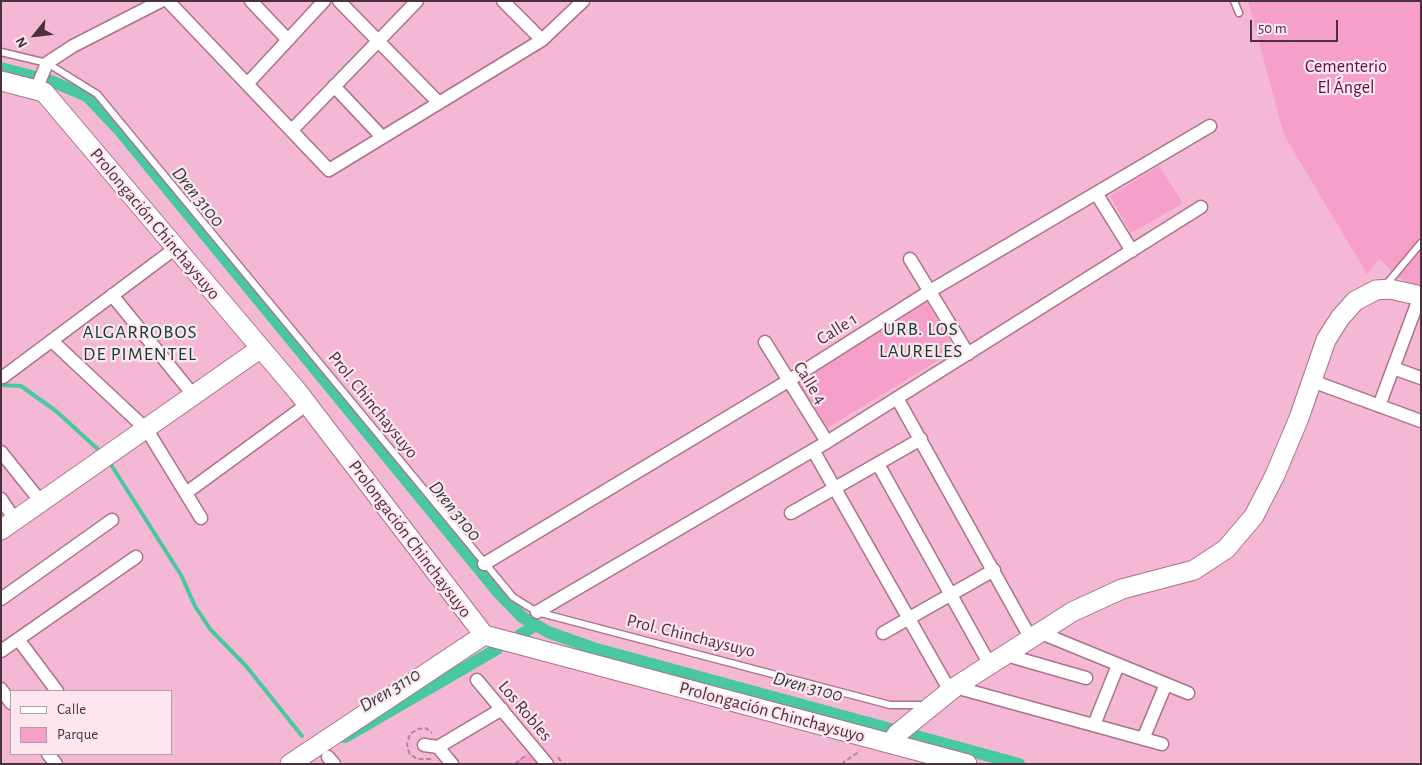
<!DOCTYPE html>
<meta charset="utf-8">
<style>
body{margin:0}
#map{position:relative;width:1422px;height:765px;overflow:hidden;background:#f5b8d4;font-family:"Alegreya Sans",sans-serif}
canvas{display:block}
.frame{position:absolute;inset:0;border:2px solid #49313d;pointer-events:none}
.legend{position:absolute;left:10px;top:690px;width:162px;height:65px;box-sizing:border-box;background:#ffe5f0;border:1px solid #b69da8;margin:0;padding:6px 9px;list-style:none;font-size:15px;color:#49313d}
.legend li{display:flex;align-items:center;gap:10px;height:25px}
.legend b{width:25px;border:1px solid #b69da8}
.north{position:absolute;left:10px;top:10px;width:50px;height:50px;-webkit-text-stroke:4px #ffe5f0;paint-order:stroke;rotate:241deg;font-size:14px;font-weight:700;line-height:20px;text-align:center;color:#49313d}
.north::after{content:'';display:block;margin:auto;width:18px;height:22px;background:#49313d;clip-path:polygon(50% 0,100% 100%,50% 72%,0 100%)}
.scale{position:absolute;left:1250px;top:20px;width:88px;height:22px;box-sizing:border-box;border:2px solid #49313d;border-top:0;padding-left:6px;font-size:15px;line-height:18px;white-space:nowrap;color:#49313d;-webkit-text-stroke:4px #ffe5f0;paint-order:stroke}
</style>
<div id="map">
<canvas width="1422" height="765"></canvas>
<div class="frame"></div>
<ul class="legend">
<li><b style="height:6px;background:#fff"></b>Calle</li>
<li><b style="height:14px;background:#f59fc9"></b>Parque</li>
</ul>
<div class="north">N</div>
<div class="scale">50 m</div>
</div>
<script>
const g = document.querySelector('canvas').getContext('2d');
g.lineJoin = 'round';
function paint(path, color) { g.fillStyle = color; g.fill(path, 'evenodd'); }
const poly = rows => new Path2D(rows.map(r => 'M' + r).join(''));
function strokePath(path, color, width, dash) { g.strokeStyle = color; g.lineWidth = width; g.lineCap = dash ? 'butt' : 'round'; g.setLineDash(dash || []); g.stroke(path); }
function write(font, color, halo, rows, align = 'center') {
  g.font = font + ' "Alegreya Sans",sans-serif'; g.lineWidth = 4.5; g.setLineDash([]); g.textBaseline = 'middle'; g.strokeStyle = halo; g.fillStyle = color; for (const [text, x, y, turn = 0] of rows) {
    g.save(); g.translate(x, y); g.rotate((+turn || 0) * Math.PI / 180); g.textAlign = isNaN(turn) ? turn : align; if (halo) g.strokeText(text, 0, 0); g.fillText(text, 0, 0); g.restore();
  }
}
paint(poly([
 [1248,1,1421,1,1421,287,1407,285,1379,259,1367,274,1284,135],
 [1159,166,1183,203,1131,233,1110,196],
 [927,302,955,350,827,428,797,380],
 [532,750,544,764,513,764]
]), '#f59fc9');
strokePath(poly([
 [1,385,21,386,56,411,102,453],
 [108,460,181,575,195,606,210,629,246,666,302,736]
]), '#49c7a0', 4);
strokePath(poly([
 [1,68,51,81,87,96,120,131,497,591,522,617,548,632,593,648,1019,764],
 [520,635,536,625],
 [345,737,497,649]
]), '#49c7a0', 12);
const lane = poly([
 [1234,1,1239,13],
 [1,52,47,63,97,94,513,597,537,612,890,705,926,705],
 [1385,286,1421,243]
]);
const street = poly([
 [168,1,329,170,542,40,583,1],
 [251,1,288,40],
 [339,1,439,103],
 [503,1,542,40],
 [248,83,324,1],
 [334,86,382,137],
 [36,90,47,63,73,46,161,1],
 [292,130,417,1],
 [1096,193,1132,251],
 [910,259,968,354],
 [112,295,194,396],
 [52,341,147,430,201,518],
 [765,342,827,442],
 [1393,368,1421,378],
 [3,377,169,253],
 [1312,381,1421,421],
 [897,398,1031,639],
 [1379,406,1420,296],
 [813,450,950,691],
 [1,452,41,502],
 [878,464,990,665],
 [186,493,298,411],
 [1,499,15,520],
 [791,513,921,439],
 [484,564,788,381,930,291,1210,126],
 [1,599,112,520],
 [537,612,827,442,1201,207],
 [883,633,994,570],
 [1041,633,1188,693],
 [18,639,57,691],
 [1,651,136,557],
 [1006,655,1086,678],
 [477,680,547,764],
 [955,687,1162,744],
 [1,689,11,703],
 [1094,725,1118,665],
 [1143,739,1166,684],
 [424,745,438,747,452,764],
 [438,747,502,709],
 [48,754,56,764],
 [328,757,334,764]
]);
const secondary = poly([
 [1,81,44,92,298,392,484,635,967,764],
 [1,530,261,348],
 [891,743,897,734,955,687,1072,612,1122,589,1194,570,1226,549,1254,516,1275,475,1299,418,1326,340,1340,318,1355,301,1376,290,1390,289,1421,296],
 [290,764,484,635]
]);
strokePath(lane, '#aa728d', 9);
strokePath(street, '#aa728d', 15);
strokePath(secondary, '#aa728d', 21);
strokePath(poly([
 [558,757,563,764],
 [431,759,417,759,409,753,407,744,410,734,418,729,426,728,432,733],
 [515,764,525,756],
 [841,764,860,751]
]), '#b4859b', 2, [5, 2.5]);
strokePath(lane, '#fff', 6);
strokePath(street, '#fff', 12);
strokePath(secondary, '#fff', 19);
write('18px', '#59123c', '#ffe5f0', [
 ["Cementerio",1346,67],
 ["El Ángel",1346,88]
]);
write('18px', '#49313d', '#ffe5f0', [
 ["Prolongación Chinchaysuyo",155,224,50],
 ["Calle 1",837,329,-32],
 ["Calle 4",810,383,58],
 ["Prol. Chinchaysuyo",373,405,51],
 ["Prolongación Chinchaysuyo",410,539,53],
 ["Prol. Chinchaysuyo",691,636,14],
 ["Los Robles",525,711,50],
 ["Prolongación Chinchaysuyo",772,712,15]
]);
write('italic 19px', '#254037', '#ffe5f0', [
 ["Dren 3100",198,197,51],
 ["Dren 3100",455,511,51],
 ["Dren 3100",808,687,15],
 ["Dren 3110",390,690,-31]
]);
g.letterSpacing = '1px';
write('19px', '#0d4132', '#ffe5f0', [
 ["URB. LOS",921,329],
 ["LAURELES",921,351],
 ["ALGARROBOS",140,332],
 ["DE PIMENTEL",140,354]
]);
g.letterSpacing = '0px';
</script>
